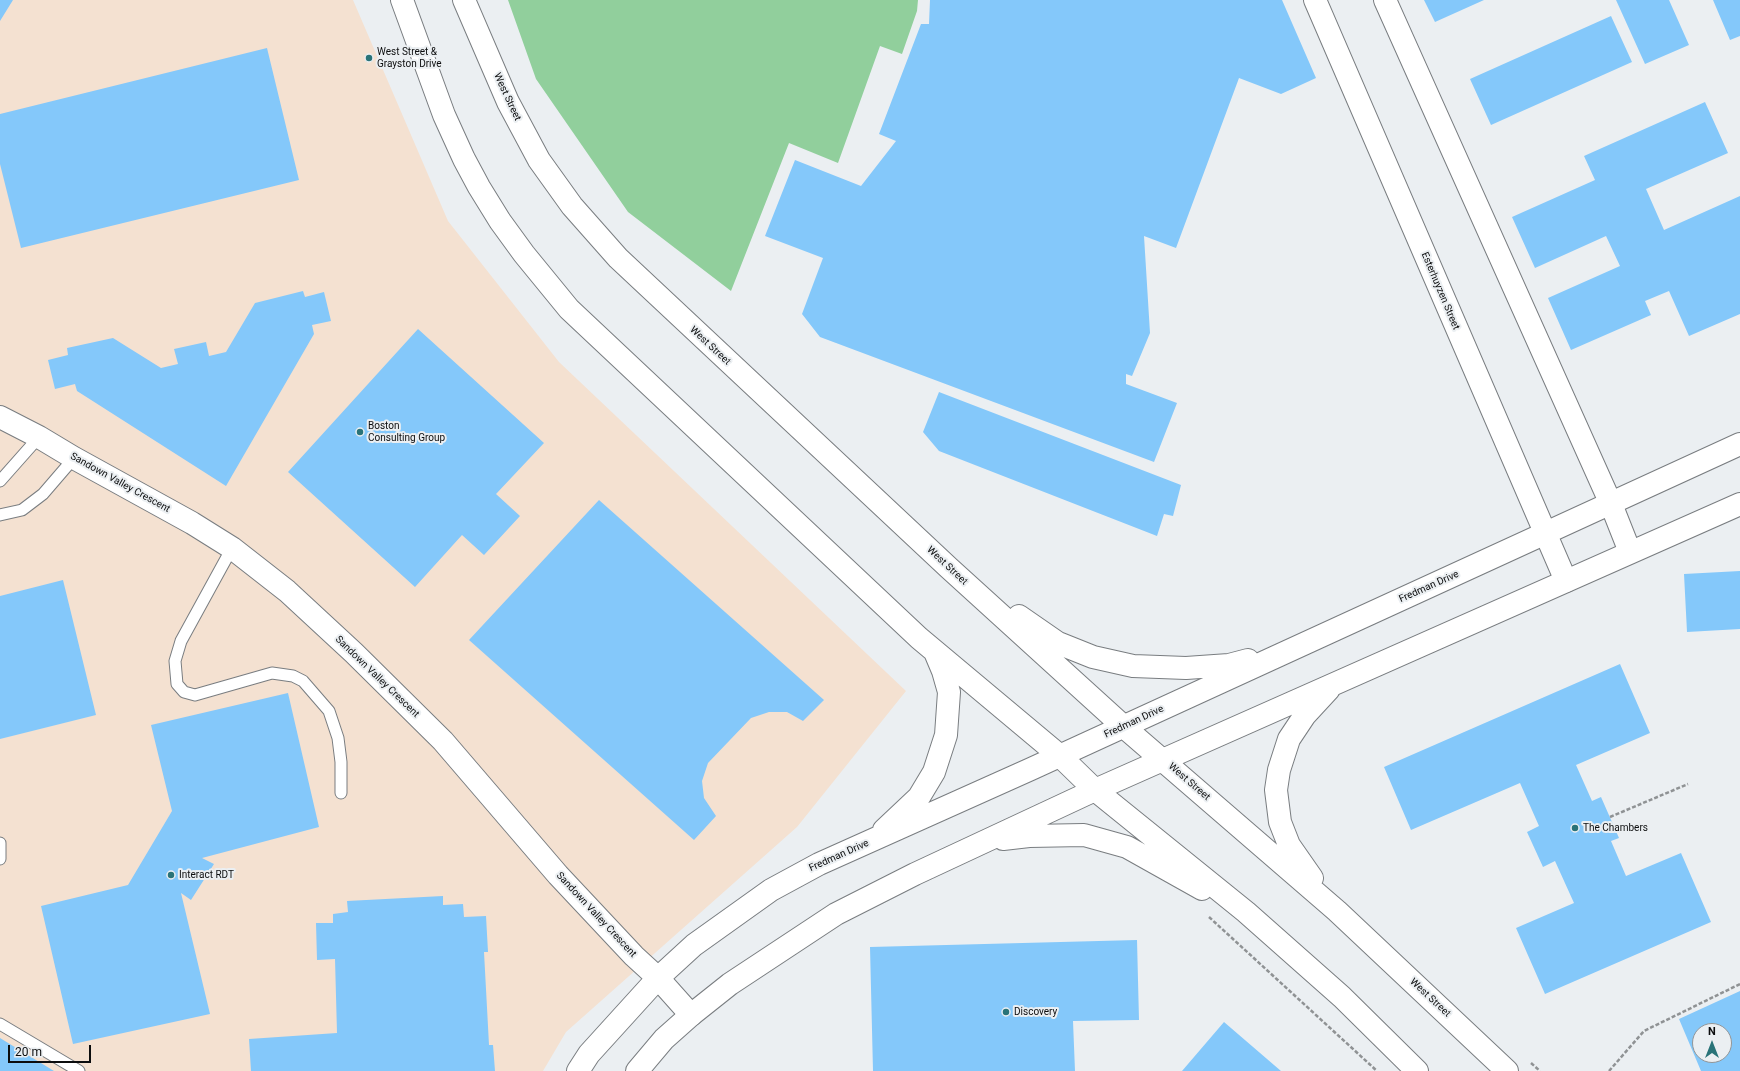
<!DOCTYPE html>
<style>
body{margin:0}
#map{position:relative;width:1740px;height:1071px;overflow:hidden;background:#ebeff2;font-family:Roboto,sans-serif}
canvas{display:block}
.north{position:absolute;left:1692px;top:1023px;width:40px;height:40px;box-sizing:border-box;background:#ebeff2;border:1px solid #929597;border-radius:50%;rotate:0deg;font-size:11px;font-weight:700;line-height:16px;text-align:center;color:#0c0d0e}
.north::after{content:'';display:block;margin:auto;width:14px;height:18px;background:#297378;clip-path:polygon(50% 0,100% 100%,50% 72%,0 100%)}
.scale{position:absolute;left:8px;top:1045px;width:83px;height:18px;box-sizing:border-box;border:2px solid #0c0d0e;border-top:0;padding-left:5px;font-size:12px;line-height:14px;white-space:nowrap;color:#0c0d0e;-webkit-text-stroke:3px #ebeff2;paint-order:stroke}
</style>
<div id="map">
<canvas width="1740" height="1071"></canvas>
<div class="north">N</div>
<div class="scale">20 m</div>
</div>
<script>
const g = document.querySelector('canvas').getContext('2d');
g.lineJoin = 'round';
function paint(path, color) { g.fillStyle = color; g.fill(path, 'evenodd'); }
const poly = rows => new Path2D(rows.map(r => 'M' + r).join(''));
function strokePath(path, color, width, dash) { g.strokeStyle = color; g.lineWidth = width; g.lineCap = dash ? 'butt' : 'round'; g.setLineDash(dash || []); g.stroke(path); }
function write(font, color, halo, rows, align = 'center') {
  g.font = font + ' Roboto,sans-serif'; g.lineWidth = 4; g.setLineDash([]); g.textBaseline = 'middle'; g.strokeStyle = halo; g.fillStyle = color; for (const [text, x, y, turn = 0] of rows) {
    g.save(); g.translate(x, y); g.rotate((+turn || 0) * Math.PI / 180); g.textAlign = isNaN(turn) ? turn : align; if (halo) g.strokeText(text, 0, 0); g.fillText(text, 0, 0); g.restore();
  }
}
paint(poly([
 [0,0,353,0,448,221,559,362,906,691,797,827,566,1032,543,1071,0,1071]
]), '#f4e1d1');
paint(poly([
 [508,0,918,0,917,11,902,54,880,46,838,163,789,143,731,291,628,212,536,79]
]), '#91cf9c');
paint(poly([
 [0,0,13,0,0,21],
 [930,0,1282,0,1316,78,1281,94,1239,78,1176,248,1144,236,1150,333,1132,376,1126,374,1126,384,1177,403,1154,462,820,337,802,314,823,258,765,236,795,160,861,186,896,141,879,134,921,24,929,24],
 [1424,0,1484,0,1435,22],
 [1616,0,1669,0,1689,45,1645,64],
 [1713,0,1740,0,1740,36,1730,40],
 [1611,16,1632,62,1491,125,1470,79],
 [267,48,299,180,21,248,0,164,0,114],
 [1705,102,1728,153,1646,189,1664,230,1740,196,1740,314,1689,336,1669,291,1645,301,1651,315,1571,350,1548,298,1620,266,1606,236,1535,268,1512,217,1595,180,1584,156],
 [303,291,305,297,324,292,331,321,312,325,314,334,226,486,77,391,75,384,55,389,48,360,68,355,67,348,113,338,161,368,178,364,174,349,206,342,209,356,226,352,255,303],
 [418,329,544,443,496,494,520,516,484,555,462,535,415,587,288,472],
 [939,392,1181,485,1173,516,1164,514,1157,536,939,451,923,432],
 [599,500,824,700,803,721,787,712,769,712,751,718,708,763,702,781,704,798,716,816,694,840,469,640],
 [1740,571,1740,629,1687,632,1684,574],
 [63,580,96,715,0,739,0,596],
 [1620,664,1650,733,1576,765,1592,801,1601,797,1619,838,1611,841,1626,876,1681,853,1711,922,1545,994,1516,928,1574,903,1555,861,1543,867,1527,832,1539,826,1520,783,1411,830,1384,767],
 [288,693,319,827,202,858,214,864,191,900,181,893,210,1014,73,1044,41,906,128,885,172,811,151,725],
 [443,896,443,905,463,904,464,917,486,916,488,952,484,952,489,1045,493,1045,495,1071,251,1071,249,1039,337,1033,335,959,317,960,316,923,333,923,333,914,348,912,347,901],
 [1137,940,1139,1020,1073,1021,1075,1071,873,1071,870,947],
 [1740,991,1740,1071,1701,1071,1679,1019],
 [1700,1031,1724,1031,1724,1055,1700,1055],
 [1224,1022,1274,1065,1281,1071,1182,1071],
 [0,1038,54,1071,0,1071]
]), '#84c8fa');
const lane = poly([
 [0,481,39,437],
 [0,515,22,510,43,494,74,458],
 [232,548,181,641,175,661,177,684,184,692,195,695,272,673,293,676,303,681,329,711,338,738,341,762,341,793],
 [0,843,0,859],
 [0,1024,79,1071]
]);
const street = poly([
 [1315,0,1566,581],
 [1385,0,1611,504,1630,552],
 [0,417,39,437,74,458,192,523,232,548,287,591,354,653,443,741,558,875,634,956,658,978,691,1015]
]);
const secondary = poly([
 [402,0,444,115,464,159,479,187,500,221,524,254,569,309,919,638,1060,756,1095,790,1246,912,1342,997,1417,1071],
 [464,0,508,102,539,160,572,206,618,258,949,568,1124,727,1337,911,1507,1071],
 [1019,616,1058,643,1093,657,1133,666,1186,668,1229,665,1248,660],
 [884,830,919,797,934,772,946,735,949,692,943,671,935,652],
 [1003,839,1029,836,1084,835,1127,847,1202,889],
 [1312,878,1289,845,1280,822,1276,790,1279,770,1289,739,1305,715,1329,689],
 [578,1071,589,1054,658,978,694,945,771,890,819,864,1031,769,1740,444],
 [637,1071,664,1039,691,1015,730,984,836,914,915,874,1095,790,1740,504]
]);
strokePath(lane, '#797d80', 13);
strokePath(street, '#797d80', 24);
strokePath(secondary, '#797d80', 24);
strokePath(poly([
 [1610,817,1688,784],
 [1209,917,1377,1071],
 [1531,1063,1540,1071],
 [1609,1071,1644,1031,1740,984]
]), '#8f9294', 2.5, [4, 2]);
strokePath(lane, '#fff', 11);
strokePath(street, '#fff', 22);
strokePath(secondary, '#fff', 22);
for (const [x, y, r, color] of [
 [369,58,4,"#297378"],
 [360,432,4,"#297378"],
 [1575,828,4,"#297378"],
 [171,875,4,"#297378"],
 [1006,1012,4,"#297378"]
]) { const dot = new Path2D(); dot.arc(x, y, r, 0, 2 * Math.PI); g.fillStyle = color; g.fill(dot); strokePath(dot, '#ebeff2', 1.5); }
write('10px', '#0c0d0e', '#ebeff2', [
 ["West Street &",377,52],
 ["Grayston Drive",377,64],
 ["Boston",368,426],
 ["Consulting Group",368,438],
 ["The Chambers",1583,828],
 ["Interact RDT",179,875],
 ["Discovery",1014,1012]
], 'left');
write('10px', '#0c0d0e', '#ebeff2', [
 ["West Street",507,97,65],
 ["Esterhuyzen Street",1440,291,67],
 ["West Street",710,346,43],
 ["Sandown Valley Crescent",120,483,29],
 ["West Street",947,566,43],
 ["Fredman Drive",1429,587,-24],
 ["Sandown Valley Crescent",377,677,44],
 ["Fredman Drive",1134,722,-25],
 ["West Street",1189,782,41],
 ["Fredman Drive",839,856,-24],
 ["Sandown Valley Crescent",596,915,47],
 ["West Street",1430,998,43]
]);
</script>
